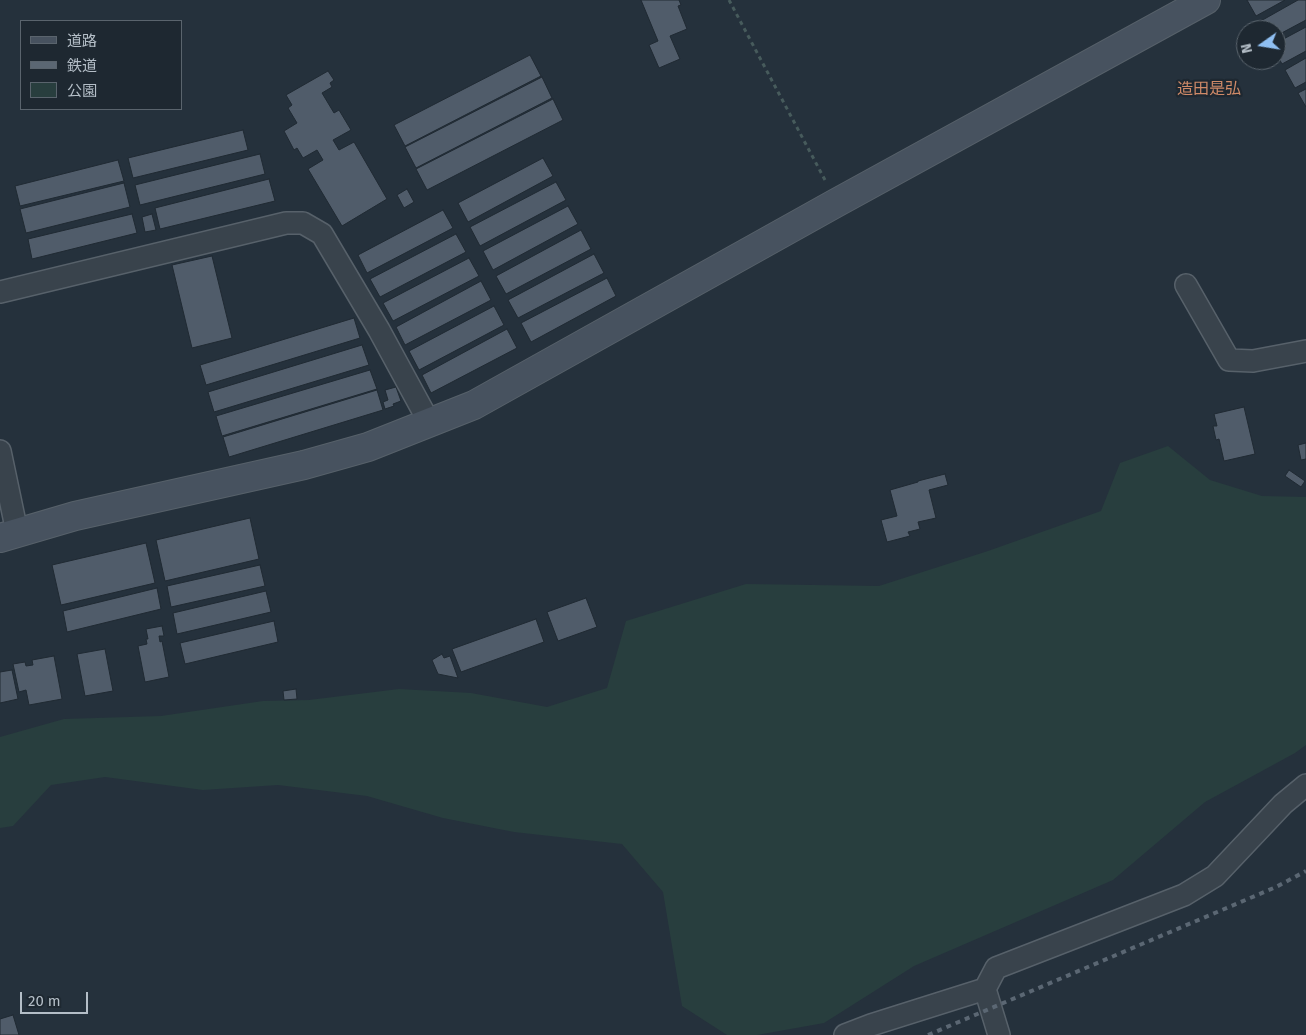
<!DOCTYPE html>
<meta charset="utf-8">
<style>
body{margin:0}
#map{position:relative;width:1306px;height:1035px;overflow:hidden;background:#25313c;font-family:"Fira Sans","Noto Sans JP",sans-serif}
canvas{display:block}
.legend{position:absolute;left:20px;top:20px;width:162px;height:90px;box-sizing:border-box;background:#1e2831;border:1px solid #5a646d;margin:0;padding:6px 9px;list-style:none;font-size:15px;color:#b4bec7}
.legend li{display:flex;align-items:center;gap:10px;height:25px}
.legend b{width:25px;border:1px solid #5a646d}
.north{position:absolute;left:1236px;top:20px;width:50px;height:50px;box-sizing:border-box;background:#1e2831;border:1px solid #5a646d;border-radius:50%;rotate:257deg;font-size:14px;font-weight:700;line-height:20px;text-align:center;color:#b4bec7}
.north::after{content:'';display:block;margin:auto;width:18px;height:22px;background:#8fbff2;clip-path:polygon(50% 0,100% 100%,50% 72%,0 100%)}
.scale{position:absolute;left:20px;top:992px;width:68px;height:22px;box-sizing:border-box;border:2px solid #b4bec7;border-top:0;padding-left:6px;font-size:15px;line-height:18px;white-space:nowrap;color:#b4bec7;-webkit-text-stroke:4px #1e2831;paint-order:stroke}
</style>
<div id="map">
<canvas width="1306" height="1035"></canvas>
<ul class="legend">
<li><b style="height:6px;background:#47525f"></b>道路</li>
<li><b style="height:6px;background:#5b6773"></b>鉄道</li>
<li><b style="height:14px;background:#283e3e"></b>公園</li>
</ul>
<div class="north">N</div>
<div class="scale">20 m</div>
</div>
<script>
const g = document.querySelector('canvas').getContext('2d');
g.lineJoin = 'round';
function paint(path, color) { g.fillStyle = color; g.fill(path, 'evenodd'); }
const poly = rows => new Path2D(rows.map(r => 'M' + r).join(''));
function strokePath(path, color, width, dash) { g.strokeStyle = color; g.lineWidth = width; g.lineCap = dash ? 'butt' : 'round'; g.setLineDash(dash || []); g.stroke(path); }
function write(font, color, halo, rows, align = 'center') {
  g.font = font + ' "Fira Sans","Noto Sans JP",sans-serif'; g.lineWidth = 4.5; g.setLineDash([]); g.textBaseline = 'middle'; g.strokeStyle = halo; g.fillStyle = color; for (const [text, x, y, turn = 0] of rows) {
    g.save(); g.translate(x, y); g.rotate((+turn || 0) * Math.PI / 180); g.textAlign = isNaN(turn) ? turn : align; if (halo) g.strokeText(text, 0, 0); g.fillText(text, 0, 0); g.restore();
  }
}
paint(poly([
 [1168,446,1210,480,1262,496,1306,497,1306,745,1295,753,1205,802,1113,880,914,966,824,1023,757,1035,727,1035,682,1006,663,892,622,844,514,832,443,818,367,796,278,785,203,790,105,777,51,785,13,826,0,828,0,737,64,719,161,716,263,701,309,700,399,689,471,693,547,707,607,688,626,621,746,584,879,586,988,551,1101,511,1120,463]
]), '#283e3e');
const building = poly([
 [641,0,679,0,681,5,678,6,687,29,670,36,680,59,659,68,649,45,658,41,641,0],
 [1247,0,1285,0,1256,16,1247,0],
 [1298,0,1306,0,1306,20,1276,36,1276,30,1264,30,1259,22,1298,0],
 [1306,27,1306,51,1282,64,1276,53,1276,43,1306,27],
 [530,55,541,76,405,146,394,125,530,55],
 [1306,58,1306,82,1295,88,1285,70,1306,58],
 [328,71,334,80,330,83,332,87,322,93,334,113,339,110,351,130,333,140,339,150,354,142,387,199,342,226,308,169,323,160,317,150,303,158,297,148,294,150,284,131,297,123,288,108,292,105,286,95,328,71],
 [542,77,552,98,416,168,405,147,542,77],
 [1306,89,1306,107,1298,93,1306,89],
 [553,99,563,120,427,190,416,169,553,99],
 [243,130,248,150,133,178,128,158,243,130],
 [260,154,265,174,140,205,135,185,260,154],
 [543,158,553,176,468,222,458,203,543,158],
 [118,160,124,181,20,206,15,186,118,160],
 [269,179,275,201,160,229,155,208,269,179],
 [556,182,566,200,480,246,470,227,556,182],
 [124,183,130,207,26,233,20,209,124,183],
 [407,189,414,202,404,208,397,195,407,189],
 [568,206,578,224,493,270,483,251,568,206],
 [443,210,453,228,367,273,358,255,443,210],
 [132,214,137,233,32,259,28,239,132,214],
 [152,214,156,230,145,232,142,217,152,214],
 [581,230,591,249,506,294,496,276,581,230],
 [456,234,466,252,380,297,370,279,456,234],
 [594,254,604,273,518,318,508,300,594,254],
 [212,256,232,338,192,348,172,265,212,256],
 [469,258,479,276,393,321,383,303,469,258],
 [607,278,616,296,531,342,521,323,607,278],
 [481,281,491,300,405,345,396,327,481,281],
 [494,306,504,325,419,370,409,351,494,306],
 [354,318,360,338,206,385,200,365,354,318],
 [507,329,517,348,431,393,422,375,507,329],
 [362,345,369,365,214,412,208,392,362,345],
 [370,370,377,389,222,436,216,416,370,370],
 [396,387,401,401,393,404,394,406,385,409,383,402,388,400,385,390,396,387],
 [377,390,383,410,229,457,223,437,377,390],
 [1244,407,1255,454,1224,461,1219,439,1216,440,1213,426,1217,426,1214,414,1244,407],
 [1306,443,1306,459,1301,460,1298,445,1306,443],
 [1289,470,1305,481,1301,487,1285,476,1289,470],
 [945,474,948,485,929,490,936,518,918,522,920,529,908,532,910,536,887,542,881,520,897,516,890,490,918,482,918,481,945,474],
 [250,518,259,559,165,581,156,540,250,518],
 [146,543,155,583,61,605,52,565,146,543],
 [260,565,265,586,171,607,167,586,260,565],
 [157,588,161,609,67,632,63,611,157,588],
 [266,591,271,612,177,634,173,613,266,591],
 [586,598,597,627,558,641,547,612,586,598],
 [536,619,544,642,461,672,452,649,536,619],
 [274,621,278,642,185,664,180,643,274,621],
 [162,626,164,636,159,636,160,642,162,641,169,677,145,682,138,646,147,644,146,639,148,639,146,629,162,626],
 [105,649,113,691,85,696,77,654,105,649],
 [442,654,444,658,450,656,458,678,438,674,432,660,442,654],
 [54,656,62,699,29,705,26,690,19,692,13,664,25,662,26,666,33,665,32,660,54,656],
 [12,670,18,699,0,703,0,672,12,670],
 [296,689,297,699,284,700,283,691,296,689],
 [13,1015,19,1035,0,1035,0,1019,13,1015]
]);
paint(building, '#505c6a');
strokePath(building, '#202a33', 1);
const street = poly([
 [1186,285,1229,360,1253,361,1306,351],
 [0,292,286,223,303,223,322,234,379,330,429,422],
 [0,451,17,532],
 [845,1035,871,1025,985,989],
 [999,1035,985,989,996,968,1184,895,1215,876,1283,804,1306,785]
]);
const secondary = poly([
 [0,538,75,516,304,465,368,447,474,405,836,203,1206,0]
]);
strokePath(street, '#57616a', 24);
strokePath(secondary, '#57616a', 30);
strokePath(poly([
 [729,0,825,180]
]), '#475b5c', 3, [4, 4]);
strokePath(street, '#39434c', 21);
strokePath(secondary, '#47525f', 28);
strokePath(poly([
 [928,1035,1276,887,1306,871]
]), '#5b6773', 4, [5, 5]);
write('16px', '#cf8a68', '#1e2831', [
 ["造田是弘",1209,90]
]);
</script>
